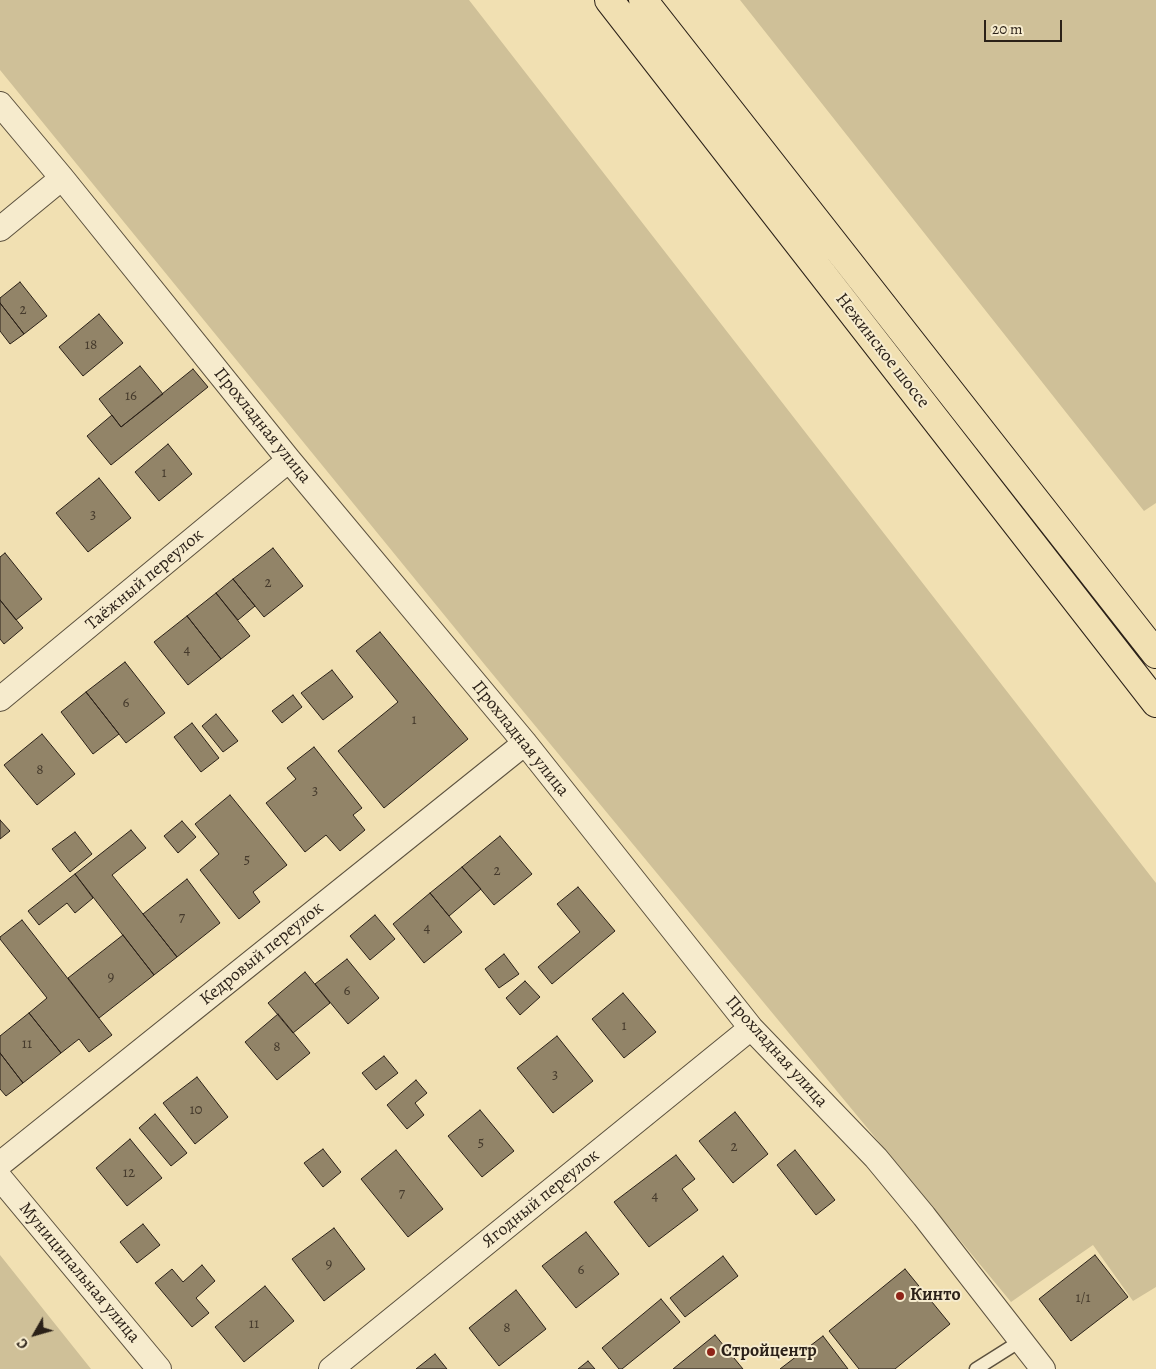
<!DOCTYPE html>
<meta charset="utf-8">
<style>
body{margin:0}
#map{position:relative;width:1156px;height:1369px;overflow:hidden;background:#f1e0b2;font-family:Alegreya,serif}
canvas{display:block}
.north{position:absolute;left:10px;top:1309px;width:50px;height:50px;-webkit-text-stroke:4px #f6ebcd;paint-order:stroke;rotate:232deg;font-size:14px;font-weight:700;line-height:20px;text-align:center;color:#2b2118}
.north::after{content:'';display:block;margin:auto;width:18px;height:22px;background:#2b2118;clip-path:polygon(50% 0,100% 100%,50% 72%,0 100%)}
.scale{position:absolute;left:984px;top:20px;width:78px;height:22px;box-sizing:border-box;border:2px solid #2b2118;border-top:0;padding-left:6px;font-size:15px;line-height:18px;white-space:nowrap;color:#2b2118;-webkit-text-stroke:4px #f6ebcd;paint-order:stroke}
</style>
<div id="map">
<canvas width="1156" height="1369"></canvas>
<div class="north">С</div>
<div class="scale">20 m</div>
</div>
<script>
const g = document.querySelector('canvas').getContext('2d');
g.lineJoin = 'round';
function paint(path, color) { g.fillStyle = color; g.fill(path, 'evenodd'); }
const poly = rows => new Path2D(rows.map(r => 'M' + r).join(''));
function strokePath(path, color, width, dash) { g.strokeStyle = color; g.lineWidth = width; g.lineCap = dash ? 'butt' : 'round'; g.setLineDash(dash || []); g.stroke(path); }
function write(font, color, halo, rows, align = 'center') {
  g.font = font + ' Alegreya,serif'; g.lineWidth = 4; g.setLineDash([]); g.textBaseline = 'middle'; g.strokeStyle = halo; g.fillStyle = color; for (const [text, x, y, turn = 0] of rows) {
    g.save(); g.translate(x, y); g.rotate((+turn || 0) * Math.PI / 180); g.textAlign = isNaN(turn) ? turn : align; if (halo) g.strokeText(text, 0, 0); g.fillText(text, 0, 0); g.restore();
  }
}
paint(poly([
 [0,0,469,0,1156,883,1156,1287,1133,1301,1093,1245,1011,1302,485,665,0,70],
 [740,0,1156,0,1156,503,1144,511],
 [0,1255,91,1369,0,1369]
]), '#cfc098');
const building = poly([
 [20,282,47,316,24,334,0,303,0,298,20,282],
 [0,303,24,334,10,344,0,331,0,303],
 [99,314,123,343,83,376,59,347,99,314],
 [140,366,163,394,121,427,99,399,140,366],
 [193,369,208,387,111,465,87,436,112,415,121,427,193,369],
 [168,444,192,474,159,501,135,472,168,444],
 [99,478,131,518,88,552,56,513,99,478],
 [273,548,303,586,264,617,233,579,273,548],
 [5,553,42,599,16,620,0,600,0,557,5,553],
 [233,579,255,606,238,620,216,593,233,579],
 [216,593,250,636,221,659,187,616,216,593],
 [0,600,23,628,4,644,0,639,0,600],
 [187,616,221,659,188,685,154,642,187,616],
 [380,632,468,739,384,808,338,751,398,702,356,651,380,632],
 [125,662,165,713,126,743,86,692,125,662],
 [332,670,353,697,323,720,301,693,332,670],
 [86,692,119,734,93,754,61,712,86,692],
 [293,695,302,707,282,723,272,711,293,695],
 [216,714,238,741,223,752,202,726,216,714],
 [192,723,219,758,201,772,174,737,192,723],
 [42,734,75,774,37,805,4,765,42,734],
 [314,747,362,808,353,815,365,830,340,851,326,835,305,852,266,803,296,779,287,768,314,747],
 [230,795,287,865,253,892,260,902,239,919,200,870,219,854,195,824,230,795],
 [0,820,10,831,0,839,0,820],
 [182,821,196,837,178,853,164,836,182,821],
 [131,830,146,848,112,875,177,957,154,975,75,874,131,830],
 [75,832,92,854,70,872,52,849,75,832],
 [500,836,532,874,494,905,462,867,500,836],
 [462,867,481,889,449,916,430,893,462,867],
 [75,874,93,898,75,913,67,903,39,925,28,911,75,874],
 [187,879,220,923,177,957,143,914,187,879],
 [578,887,615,931,552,984,538,967,580,932,557,904,578,887],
 [430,893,462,932,424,963,393,924,430,893],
 [375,915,395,939,370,960,350,936,375,915],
 [22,920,112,1035,89,1052,79,1039,61,1053,29,1013,47,998,0,939,0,937,22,920],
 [123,935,154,975,99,1018,68,978,123,935],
 [504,954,519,974,499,988,485,969,504,954],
 [347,959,379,998,348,1024,315,984,347,959],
 [305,972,330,1003,293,1033,268,1003,305,972],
 [525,981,540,997,520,1015,506,998,525,981],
 [623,993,656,1032,624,1058,592,1019,623,993],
 [29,1013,61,1053,23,1083,0,1053,0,1036,29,1013],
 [278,1014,310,1053,277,1080,245,1042,278,1014],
 [557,1036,593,1081,553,1113,517,1068,557,1036],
 [0,1053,23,1083,6,1096,0,1089,0,1053],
 [384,1056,398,1073,376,1090,362,1073,384,1056],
 [197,1077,228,1117,195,1144,163,1103,197,1077],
 [416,1080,427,1093,415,1103,424,1115,407,1129,387,1105,416,1080],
 [480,1110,514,1151,482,1177,448,1136,480,1110],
 [735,1112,768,1154,733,1183,699,1141,735,1112],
 [155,1114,187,1153,171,1166,139,1128,155,1114],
 [130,1139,162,1178,127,1206,96,1168,130,1139],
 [323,1149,341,1172,323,1187,304,1163,323,1149],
 [396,1150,443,1209,408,1237,361,1179,396,1150],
 [795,1150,835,1200,816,1215,777,1165,795,1150],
 [676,1155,695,1179,682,1189,698,1210,649,1247,614,1202,676,1155],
 [143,1224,160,1245,137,1263,120,1242,143,1224],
 [334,1228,365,1269,324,1301,292,1259,334,1228],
 [586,1232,619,1274,576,1308,542,1266,586,1232],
 [1095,1255,1128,1297,1071,1341,1039,1299,1095,1255],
 [723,1256,738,1276,685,1317,670,1298,723,1256],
 [202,1265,215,1281,196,1298,209,1313,192,1327,155,1283,172,1269,183,1282,202,1265],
 [905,1269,950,1324,895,1369,859,1369,829,1331,905,1269],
 [265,1286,294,1321,244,1362,215,1327,265,1286],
 [516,1290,546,1329,499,1366,469,1328,516,1290],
 [661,1299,680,1322,622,1369,619,1369,602,1348,661,1299],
 [715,1335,743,1369,673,1369,715,1335],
 [823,1336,848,1369,780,1369,823,1336],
 [435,1354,447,1369,416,1369,435,1354],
 [588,1361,595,1369,578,1369,588,1361]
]);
paint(building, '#928468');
strokePath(building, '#2b2118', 1);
const service = poly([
 [976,1369,1022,1340]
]);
const minor = poly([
 [0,104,62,178,289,460,525,743,751,1028,876,1158,924,1216,1043,1369],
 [0,229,62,178],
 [0,699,289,460],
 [0,1164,525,743],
 [0,1178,159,1369],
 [331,1369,751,1028]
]);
const primary = poly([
 [609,0,1156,703],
 [643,0,1156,654]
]);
strokePath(service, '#5c513e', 15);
strokePath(minor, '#5c513e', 26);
strokePath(primary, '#2b2118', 30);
strokePath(service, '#f6ebcd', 12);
strokePath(minor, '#f6ebcd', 24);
strokePath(primary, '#f1e0b2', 28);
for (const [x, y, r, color] of [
 [900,1296,5,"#8f2418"],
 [711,1352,5,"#8f2418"]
]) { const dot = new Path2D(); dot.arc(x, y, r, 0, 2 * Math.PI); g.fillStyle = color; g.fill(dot); strokePath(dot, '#f6ebcd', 2); }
write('15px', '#453a2c', null, [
 ["2",23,310],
 ["18",91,345],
 ["16",131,396],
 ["1",164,473],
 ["3",93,515],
 ["2",268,583],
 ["4",187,650],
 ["6",126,703],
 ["1",414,720],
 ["8",40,770],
 ["3",315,791],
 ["5",247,860],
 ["2",497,871],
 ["7",182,918],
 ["4",427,928],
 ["9",111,977],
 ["6",347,991],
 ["1",624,1026],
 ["11",27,1044],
 ["8",277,1047],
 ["3",555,1075],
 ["10",196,1110],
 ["5",481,1143],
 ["2",734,1147],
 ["12",129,1173],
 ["7",402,1194],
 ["4",655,1196],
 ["9",329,1264],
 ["6",581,1270],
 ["1/1",1083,1298],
 ["11",254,1324],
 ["8",507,1328]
]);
write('18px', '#2b2118', '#f6ebcd', [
 ["Нежинское шоссе",882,351,52],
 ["Прохладная улица",262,426,51],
 ["Таёжный переулок",145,580,-40],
 ["Прохладная улица",520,739,51],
 ["Кедровый переулок",262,954,-39],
 ["Прохладная улица",776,1052,48],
 ["Ягодный переулок",541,1199,-39],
 ["Муниципальная улица",79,1273,50]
]);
write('bold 18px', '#2b2118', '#f6ebcd', [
 ["Кинто",910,1296],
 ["Стройцентр",721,1352]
], 'left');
</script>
